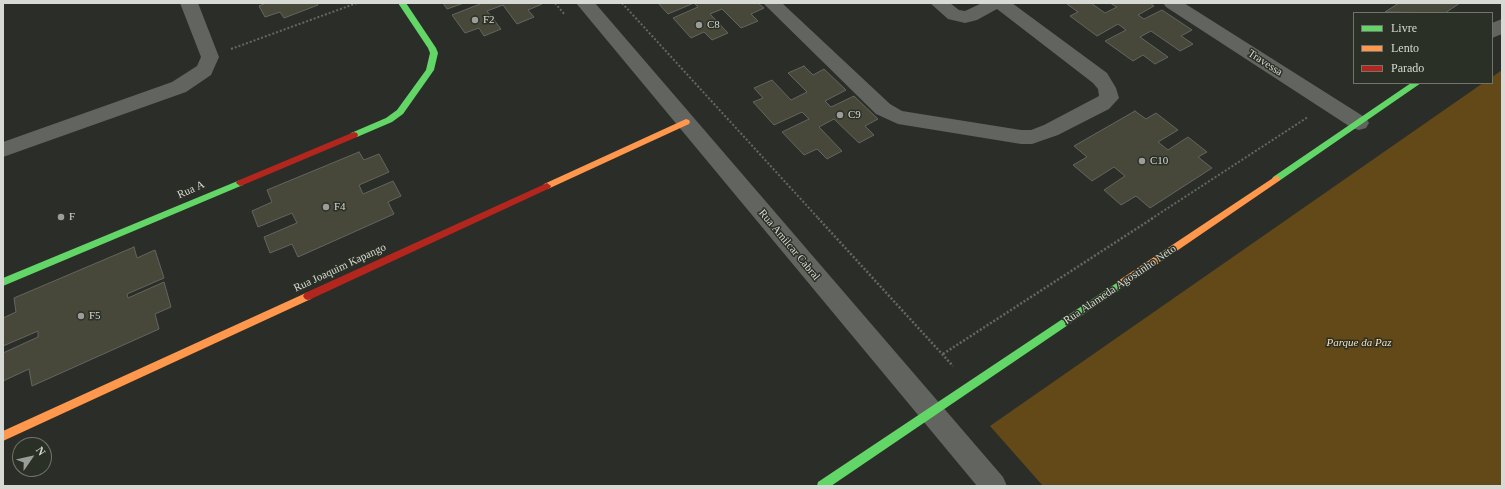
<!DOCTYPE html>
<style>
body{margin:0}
#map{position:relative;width:1505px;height:489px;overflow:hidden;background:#2b2e28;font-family:"Times New Roman",serif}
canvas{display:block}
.frame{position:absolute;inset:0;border:4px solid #d7dad4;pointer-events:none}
.legend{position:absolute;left:1353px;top:12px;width:140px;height:72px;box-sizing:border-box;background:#2b3026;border:1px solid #70746c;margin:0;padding:5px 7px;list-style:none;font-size:12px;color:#d7dad4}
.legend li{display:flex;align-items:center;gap:8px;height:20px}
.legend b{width:20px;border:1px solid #70746c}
.north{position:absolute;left:12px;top:437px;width:40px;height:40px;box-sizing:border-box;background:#2b3026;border:1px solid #70746c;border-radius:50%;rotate:56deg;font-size:11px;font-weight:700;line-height:16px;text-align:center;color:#d7dad4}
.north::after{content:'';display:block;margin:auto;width:14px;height:18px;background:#9b9e98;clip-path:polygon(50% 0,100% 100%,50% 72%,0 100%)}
</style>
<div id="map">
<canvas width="1505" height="489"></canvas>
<div class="frame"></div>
<ul class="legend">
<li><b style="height:5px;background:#63d668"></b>Livre</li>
<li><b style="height:5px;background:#ff974d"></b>Lento</li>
<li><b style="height:5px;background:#b3261e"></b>Parado</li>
</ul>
<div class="north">N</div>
</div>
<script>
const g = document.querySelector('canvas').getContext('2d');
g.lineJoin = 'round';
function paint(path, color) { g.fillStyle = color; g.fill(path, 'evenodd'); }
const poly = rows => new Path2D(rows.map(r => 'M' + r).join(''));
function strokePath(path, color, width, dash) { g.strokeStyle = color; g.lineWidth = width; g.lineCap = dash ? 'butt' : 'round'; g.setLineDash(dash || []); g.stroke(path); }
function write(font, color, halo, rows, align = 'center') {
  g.font = font + ' "Times New Roman",serif'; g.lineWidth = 3; g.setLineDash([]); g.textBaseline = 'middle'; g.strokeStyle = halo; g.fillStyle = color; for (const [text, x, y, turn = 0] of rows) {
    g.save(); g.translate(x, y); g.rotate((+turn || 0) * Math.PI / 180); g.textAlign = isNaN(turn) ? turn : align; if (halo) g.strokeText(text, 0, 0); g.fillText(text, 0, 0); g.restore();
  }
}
paint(poly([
 [1502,70,1502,486,1043,486,990,426,1483,83,1492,83,1492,77]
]), '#634818');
const building = poly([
 [266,3,317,3,318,5,284,18,280,12,265,17,259,6,266,3],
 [443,3,464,3,447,9,443,3],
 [479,3,541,3,542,4,528,10,534,17,517,24,503,5,487,11,501,29,484,36,479,28,465,33,452,15,480,4,479,3],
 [658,3,694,3,668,14,658,3],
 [694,3,758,3,764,8,751,14,758,21,741,28,722,9,710,14,728,33,712,40,704,32,691,38,673,18,698,7,694,3],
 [1070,3,1091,3,1105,13,1117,7,1110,3,1150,3,1154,6,1138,15,1144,19,1162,10,1192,30,1181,36,1193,44,1180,51,1151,31,1140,37,1168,57,1155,64,1143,55,1133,61,1105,41,1126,30,1118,24,1097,36,1070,16,1078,12,1067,4,1070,3],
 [1399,3,1460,3,1445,13,1385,12,1399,3],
 [804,66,813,75,824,69,846,90,825,101,831,107,854,96,878,119,865,126,874,135,859,143,834,119,819,127,842,151,827,159,817,149,804,155,782,132,809,119,802,112,774,125,753,102,763,98,754,88,772,80,791,100,807,92,788,73,804,66],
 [1135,111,1146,119,1156,113,1178,130,1158,142,1168,150,1188,137,1207,152,1198,157,1212,168,1150,208,1136,196,1121,205,1104,190,1125,176,1114,167,1092,181,1073,165,1087,157,1074,146,1135,111],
 [359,152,364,160,379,154,389,172,359,185,363,194,393,181,401,196,388,202,394,214,298,257,292,244,270,253,264,237,297,223,292,213,258,227,252,211,272,202,267,190,359,152],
 [134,247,137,258,155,250,164,278,127,294,128,298,164,282,171,307,155,314,159,329,32,386,29,369,3,381,3,353,38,337,38,331,3,346,3,318,16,312,14,298,134,247]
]);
paint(building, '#47473a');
strokePath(building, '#646560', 1);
strokePath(poly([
 [555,3,565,15],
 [622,3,819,219],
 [231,49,357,3],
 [1151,219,1308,117]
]), '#656763', 2, [2, 2]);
strokePath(poly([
 [818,218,953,366],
 [943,354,1153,218]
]), '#656763', 2.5, [2, 2]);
paint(poly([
 [180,3,198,3,219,57,211,75,186,92,3,157,3,142,172,82,197,66,201,57,180,3],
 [576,3,595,3,1003,477,1007,486,977,486,576,3],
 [763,3,782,3,890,104,902,111,1021,130,1031,130,1044,125,1099,96,1098,89,1093,83,997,9,977,20,965,23,948,19,930,3,950,3,959,10,965,11,982,3,1012,3,1107,73,1116,88,1119,98,1109,109,1058,135,1032,144,1021,144,898,124,876,114,763,3],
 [1163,3,1184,3,1366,118,1369,123,1366,128,1359,130,1352,128,1166,7,1163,3],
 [1502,19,1502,34,1492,38,1492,23,1502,19]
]), '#61645f');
paint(poly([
 [398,3,406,3,436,48,438,53,434,70,403,114,392,122,357,137,351,137,350,135,351,133,386,118,397,110,426,70,430,53,428,48,398,3],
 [1411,83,1421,83,1279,181,1273,181,1272,179,1273,177,1411,83],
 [240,180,243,181,244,183,243,185,3,286,3,278,240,180],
 [1121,280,1124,281,1126,284,1124,287,831,486,817,486,818,482,1121,280]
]), '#63d668');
paint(poly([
 [686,119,689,120,690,122,689,124,550,188,547,189,543,186,544,184,686,119],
 [1276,176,1279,177,1280,179,1279,181,1124,287,1121,288,1118,287,1116,284,1118,281,1276,176],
 [308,292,311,293,313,296,311,299,3,441,3,431,308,292]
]), '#ff974d');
paint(poly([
 [354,132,357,133,358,135,357,137,243,185,240,186,236,183,237,181,354,132],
 [547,183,551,186,550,188,311,299,308,300,305,299,303,296,305,293,547,183]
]), '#b3261e');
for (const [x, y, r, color] of [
 [475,20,4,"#9b9e98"],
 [699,25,4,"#9b9e98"],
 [840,115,4,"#9b9e98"],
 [1142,161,4,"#9b9e98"],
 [326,207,4,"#9b9e98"],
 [61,217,4,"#9b9e98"],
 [81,316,4,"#9b9e98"]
]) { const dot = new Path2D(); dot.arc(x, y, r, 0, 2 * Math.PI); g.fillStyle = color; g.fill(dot); strokePath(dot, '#2b3026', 1.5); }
write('11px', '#d7dad4', '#2b3026', [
 ["F2",483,20],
 ["C8",707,25],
 ["C9",848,115],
 ["C10",1150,161],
 ["F4",334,207],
 ["F",69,217],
 ["F5",89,316]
], 'left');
write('11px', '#d7dad4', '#2b3026', [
 ["Travessa",1265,63,33],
 ["Rua A",191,190,-24],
 ["Rua Amilcar Cabral",789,245,50],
 ["Rua Joaquim Kapango",340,268,-25],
 ["Rua Alameda Agostinho Neto",1120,285,-34]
]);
write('italic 11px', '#fddfb5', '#2b3026', [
 ["Parque da Paz",1359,343]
]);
</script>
